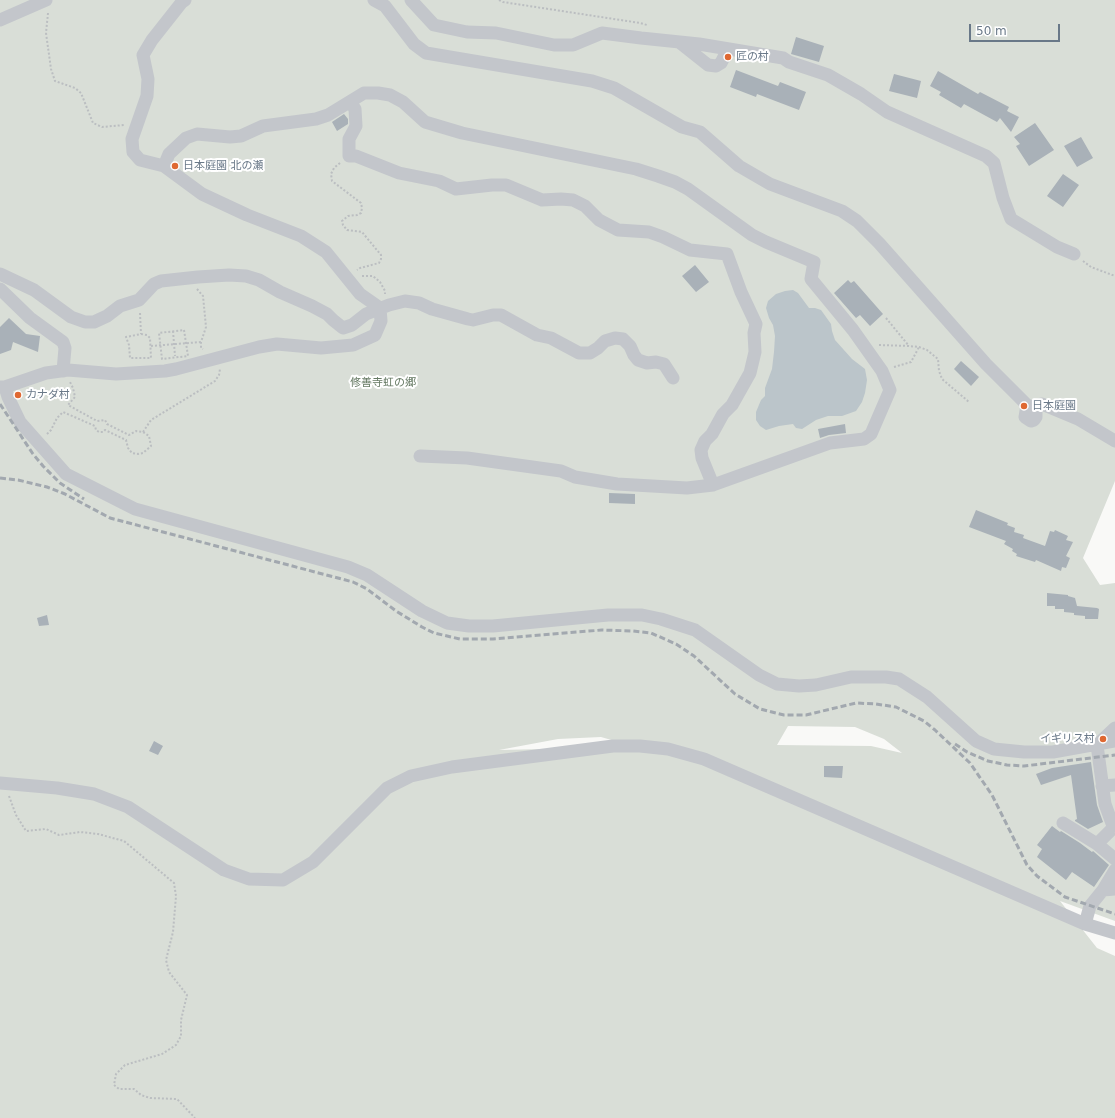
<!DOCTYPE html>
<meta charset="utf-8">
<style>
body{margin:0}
#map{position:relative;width:1115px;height:1118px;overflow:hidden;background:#f9f9f7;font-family:"DejaVu Sans",sans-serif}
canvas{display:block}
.scale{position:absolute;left:969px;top:24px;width:91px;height:18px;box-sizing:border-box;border:2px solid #697888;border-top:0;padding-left:5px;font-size:12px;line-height:14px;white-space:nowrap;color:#697888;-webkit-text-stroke:3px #fff;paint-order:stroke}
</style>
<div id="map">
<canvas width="1115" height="1118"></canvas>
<div class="scale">50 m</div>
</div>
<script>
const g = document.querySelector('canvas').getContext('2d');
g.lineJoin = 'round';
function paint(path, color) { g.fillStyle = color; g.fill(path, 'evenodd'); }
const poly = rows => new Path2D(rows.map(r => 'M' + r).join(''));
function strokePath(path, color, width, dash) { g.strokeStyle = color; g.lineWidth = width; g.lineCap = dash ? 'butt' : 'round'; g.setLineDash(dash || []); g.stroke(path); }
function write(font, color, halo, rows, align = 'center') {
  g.font = font + ' "DejaVu Sans","Noto Sans JP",sans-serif'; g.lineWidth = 4; g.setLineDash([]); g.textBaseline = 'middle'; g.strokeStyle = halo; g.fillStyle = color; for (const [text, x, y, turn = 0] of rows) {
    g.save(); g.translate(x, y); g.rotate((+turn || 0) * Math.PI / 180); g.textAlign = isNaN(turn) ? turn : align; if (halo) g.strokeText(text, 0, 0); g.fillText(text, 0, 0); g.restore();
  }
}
paint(poly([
 [0,0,1115,0,1115,481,1083,558,1100,585,1115,583,1115,921,1060,901,1097,948,1115,956,1115,1118,0,1118],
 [788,726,855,727,884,739,902,753,871,746,777,745],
 [601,737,636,747,499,750,558,739]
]), '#d9ded7');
paint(poly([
 [793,290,798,293,809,308,815,308,821,310,831,324,832,331,835,340,852,359,865,369,867,380,865,393,862,402,856,411,842,416,828,416,816,420,802,429,796,428,793,424,779,426,766,430,760,426,756,420,756,412,761,400,765,396,765,388,772,369,774,352,775,336,773,325,769,318,766,308,768,301,776,294,785,291]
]), '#bbc5ca');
paint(poly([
 [796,37,824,46,819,62,791,54],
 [736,70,778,86,780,82,806,92,799,110,757,94,756,97,730,87],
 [938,71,978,94,980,92,1009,107,1007,111,1019,117,1011,132,1000,118,997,122,964,104,961,108,939,95,941,92,930,86],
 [894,74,921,81,917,98,889,91],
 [344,114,348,119,348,124,337,131,332,122],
 [1035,123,1054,150,1029,166,1016,146,1020,144,1014,137],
 [1081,137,1093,158,1077,167,1064,146],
 [1063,174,1079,185,1063,207,1047,196],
 [695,265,709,282,696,292,682,276],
 [848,280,851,283,854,281,883,314,870,326,860,315,856,318,834,293],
 [9,318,26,334,40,336,38,352,13,342,11,350,0,354,0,327],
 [961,361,979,377,971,386,954,369],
 [845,424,846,433,829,435,820,438,818,429],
 [609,493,635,494,635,504,609,503],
 [976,510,1008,523,1007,525,1015,528,1014,532,1024,535,1023,538,1045,546,1050,531,1054,532,1055,530,1068,536,1066,540,1073,542,1066,556,1070,558,1066,568,1062,567,1061,571,1036,560,1035,562,1016,556,1017,554,1012,551,1013,549,1004,544,1006,541,969,527],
 [1047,593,1068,595,1068,596,1075,598,1077,606,1097,608,1099,609,1098,619,1085,619,1085,616,1074,615,1074,613,1064,612,1064,609,1055,609,1055,606,1047,606],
 [47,615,49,625,39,626,37,618],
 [154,741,163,746,158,755,149,751],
 [1091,762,1097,805,1103,822,1088,829,1075,821,1075,820,1077,819,1071,775,1041,785,1036,774,1052,768],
 [824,766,843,766,842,778,824,777],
 [1052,826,1060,832,1061,831,1080,843,1092,852,1093,851,1109,865,1094,887,1072,872,1066,880,1037,857,1042,849,1037,845]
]), '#a9b1b8');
strokePath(poly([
 [499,0,503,2,640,23,647,25],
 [48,13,46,33,51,69,55,81,75,88,81,93,93,123,102,127,124,125],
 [340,163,334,168,331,174,332,181,361,203,362,208,361,213,357,215,348,216,342,221,343,225,347,230,362,232,381,255,381,259,379,263,360,268,357,270],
 [1083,261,1091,267,1115,276],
 [362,276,373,276,380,282,385,291,385,294],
 [197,289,203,296,206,327,201,342,201,348,203,349],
 [140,313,141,334],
 [886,318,909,346],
 [184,330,188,356,162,359,159,333,184,330],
 [173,331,175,356],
 [141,334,147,335,150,338,151,358,130,358,129,345,126,337,141,334],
 [879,345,909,346,919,347,927,350,938,359,939,371,942,379,969,402],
 [151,346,201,342],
 [894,367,911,362,919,347],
 [143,432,151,420,215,381,219,375,220,369],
 [47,434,51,430,57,418,63,412,95,426,96,430,99,432,103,432,105,430,126,440,128,448,132,453,138,454,143,453,151,446,149,436,143,432,136,431,129,435,107,424,105,420,97,421,68,405,75,397,73,388,70,382],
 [9,796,16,815,26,831,46,829,59,835,80,832,98,834,124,841,174,883,176,896,173,932,166,960,169,972,187,995,181,1020,181,1036,176,1045,162,1054,125,1065,116,1074,114,1085,119,1089,134,1089,141,1095,150,1098,177,1099,195,1118]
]), '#bbbec1', 2, [2, 2]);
strokePath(poly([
 [374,0,385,6,414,44,426,53,592,81,614,88,682,127,700,132,739,166,770,184,842,211,857,221,879,243,986,364,1027,405,1032,407,1036,413,1036,417,1034,420,1031,421,1025,417,1027,405],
 [411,0,434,25,467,32,496,33,554,45,573,45,602,33,641,38,699,44,783,58,789,62,828,75,861,94,887,112,986,156,994,163,1003,198,1011,219,1057,247,1074,254],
 [0,20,46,0],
 [679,42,708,65,716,66,721,63,728,49],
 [350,102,355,109,356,126,349,139,349,156,356,156,399,173,439,181,456,189,492,185,506,185,542,200,561,199,573,200,585,206,599,220,618,230,649,232,663,237,690,250,727,254,741,292,756,324,754,333,755,352,750,373,732,405,723,414,712,434,705,441,701,450,702,458,713,485],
 [164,166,169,154,186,138,197,134,230,137,241,136,263,126,316,119,328,115,364,93,378,93,390,95,403,102,425,122,462,133,636,169,658,176,675,182,688,189,752,235,766,242,814,262,811,279,853,330,882,371,890,390,871,434,864,439,830,443,713,485,687,488,617,484,575,477,561,471,467,458,420,456],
 [0,274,34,290,71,317,85,322,94,322,107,316,120,306,139,300,154,284,161,281,198,277,229,275,246,276,259,280,280,292,312,306,327,314,333,320,343,328,352,325,366,314,389,305,405,301,419,303,432,309,468,319,473,320,493,315,501,315,537,335,551,338,579,353,590,353,598,348,605,341,615,338,623,339,630,346,634,355,638,360,647,363,656,362,664,364,673,378],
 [0,289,30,318,63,342,65,348,63,371],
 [0,387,5,387,46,373,68,370,116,374,165,371,176,369,259,347,277,344,321,348,353,345,375,335,381,321,380,308,360,294,326,252,301,236,247,215,202,194,164,166,140,160,133,152,132,139,147,96,148,79,143,55,152,40,182,2,185,0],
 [5,387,8,397,20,422,66,474,135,509,348,567,367,575,422,611,447,623,469,626,493,626,608,615,642,615,661,619,695,630,759,675,777,684,799,686,816,685,851,677,886,677,899,679,927,697,976,741,994,749,1024,752,1053,752,1115,741],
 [1032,407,1042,404,1078,419,1115,441],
 [1097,745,1105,804,1113,826],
 [1097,745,1115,728],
 [0,783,57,788,94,794,128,807,224,870,249,879,283,880,313,862,387,788,411,776,452,767,613,746,640,746,668,749,704,759,1085,924,1115,933],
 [1102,786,1115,785],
 [1063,823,1097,844,1115,859],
 [1097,844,1115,826],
 [1103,890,1115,870],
 [1085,924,1090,906,1103,890,1115,889]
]), '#c3c6cb', 13);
strokePath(poly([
 [0,404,33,454,43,466,60,483,84,499],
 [0,478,18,480,47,487,65,494,110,518,353,582,367,589,396,611,422,627,434,633,460,639,493,639,602,630,633,631,651,633,676,644,694,656,735,694,760,709,784,715,806,715,856,703,876,704,896,707,924,721,935,730,970,763,992,795,1027,865,1037,876,1065,897,1115,914],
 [955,744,967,752,988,761,1007,765,1024,766,1115,755]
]), '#a2a8af', 3, [6, 3]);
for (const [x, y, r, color] of [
 [728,57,4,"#df6832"],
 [175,166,4,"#df6832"],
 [18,395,4,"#df6832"],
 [1024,406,4,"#df6832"],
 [1103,739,4,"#df6832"]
]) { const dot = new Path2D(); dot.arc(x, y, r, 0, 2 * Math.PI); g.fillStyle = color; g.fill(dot); strokePath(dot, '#fff', 1.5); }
write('11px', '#697888', '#fff', [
 ["匠の村",736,57],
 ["日本庭園 北の瀬",183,166],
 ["カナダ村",26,395],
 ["日本庭園",1032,406],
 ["イギリス村",1095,739,"right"]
], 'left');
write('11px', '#667a64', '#fff', [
 ["修善寺虹の郷",383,383]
]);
</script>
